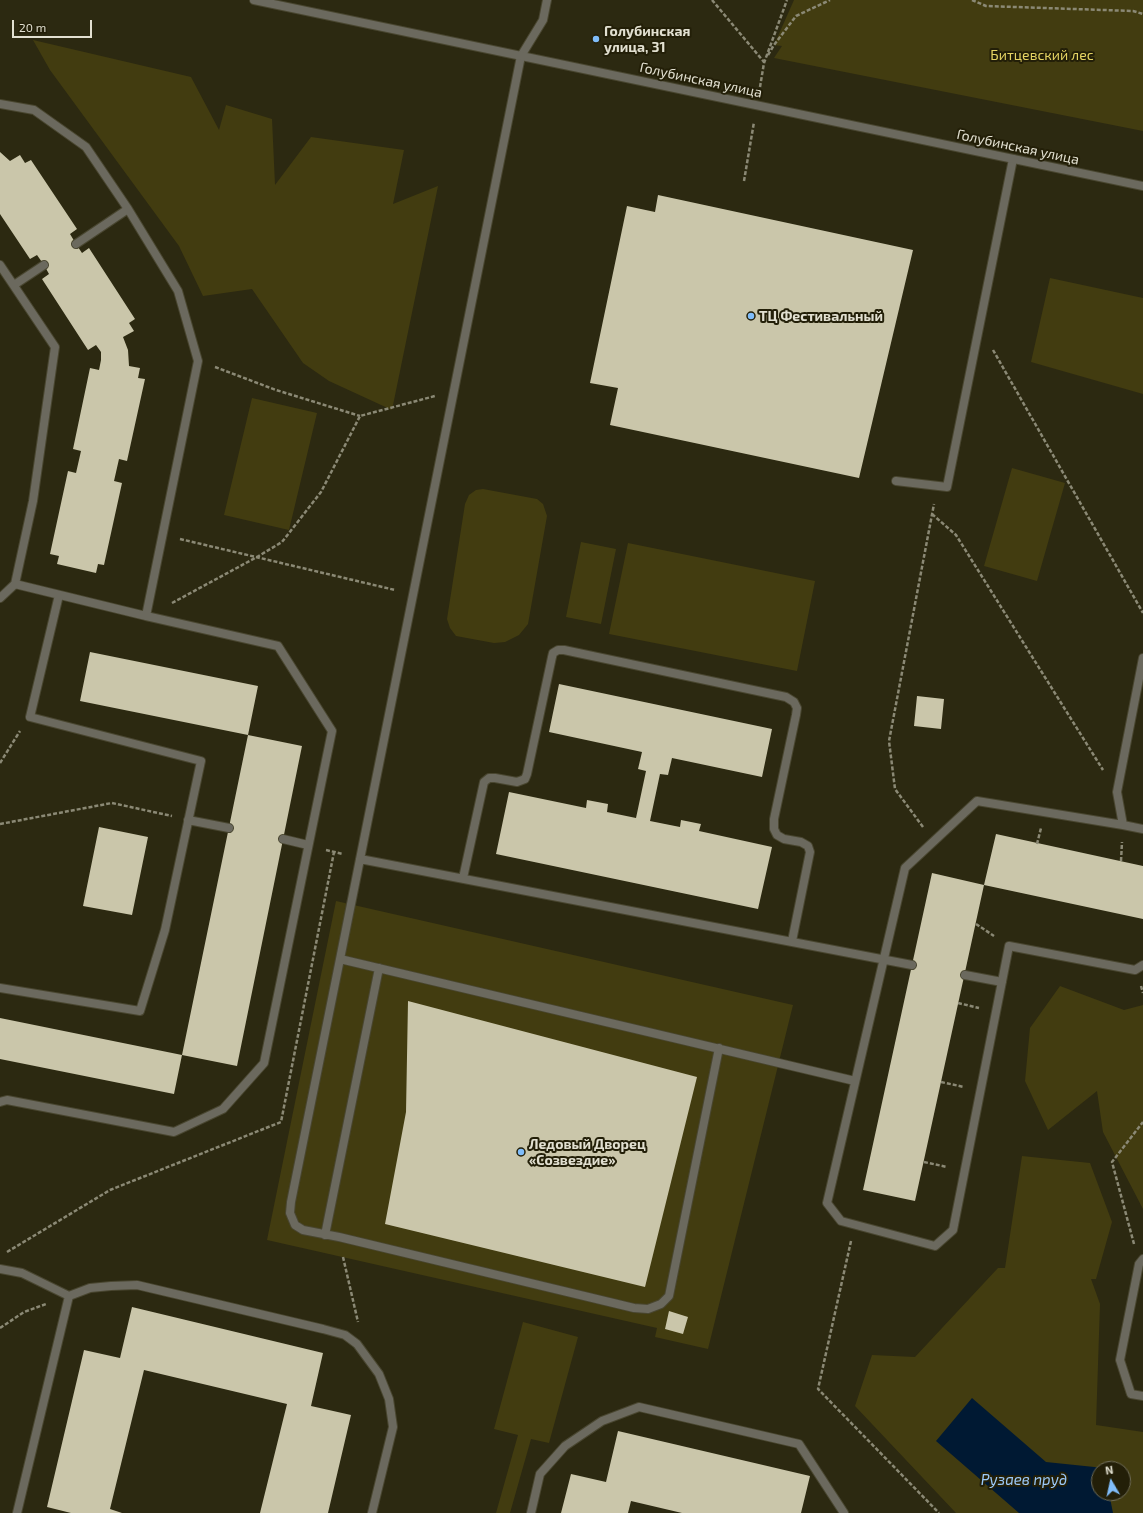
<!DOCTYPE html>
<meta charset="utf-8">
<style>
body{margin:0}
#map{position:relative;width:1143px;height:1513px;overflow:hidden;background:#2c2911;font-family:"Exo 2",sans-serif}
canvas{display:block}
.north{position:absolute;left:1091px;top:1461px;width:40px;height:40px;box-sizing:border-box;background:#231f08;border:1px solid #6f6c58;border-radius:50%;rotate:351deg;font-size:11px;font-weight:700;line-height:16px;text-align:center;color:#e2e0d1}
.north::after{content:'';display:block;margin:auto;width:14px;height:18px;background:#80bdfa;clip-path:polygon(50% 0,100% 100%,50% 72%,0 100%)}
.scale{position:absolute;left:12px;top:20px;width:80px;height:18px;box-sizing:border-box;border:2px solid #e2e0d1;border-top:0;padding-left:5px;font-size:12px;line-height:14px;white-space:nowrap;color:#e2e0d1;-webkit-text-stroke:3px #231f08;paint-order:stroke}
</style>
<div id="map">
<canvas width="1143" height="1513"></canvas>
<div class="north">N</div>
<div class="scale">20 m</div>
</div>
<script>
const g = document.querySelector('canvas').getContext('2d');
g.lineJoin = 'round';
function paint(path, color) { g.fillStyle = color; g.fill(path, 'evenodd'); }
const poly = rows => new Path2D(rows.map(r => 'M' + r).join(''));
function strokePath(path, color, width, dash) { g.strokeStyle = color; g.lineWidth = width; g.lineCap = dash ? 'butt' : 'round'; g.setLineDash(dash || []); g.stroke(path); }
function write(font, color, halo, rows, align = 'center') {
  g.font = font + ' "Exo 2",sans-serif'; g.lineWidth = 4; g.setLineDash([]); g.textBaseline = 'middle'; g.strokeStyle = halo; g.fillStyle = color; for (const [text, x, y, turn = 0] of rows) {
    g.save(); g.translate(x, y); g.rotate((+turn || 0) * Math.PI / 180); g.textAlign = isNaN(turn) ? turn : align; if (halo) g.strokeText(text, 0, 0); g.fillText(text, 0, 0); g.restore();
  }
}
paint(poly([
 [794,0,1143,0,1143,131,774,58,782,46,774,45],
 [33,40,191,77,219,130,226,105,272,119,275,185,311,137,404,150,393,204,438,186,392,410,329,381,303,363,252,289,203,296,179,246,50,70],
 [1050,278,1143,298,1143,394,1031,362],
 [252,398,317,413,289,530,224,515],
 [1012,468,1065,483,1037,581,984,566],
 [483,489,537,499,543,504,547,516,528,624,519,635,505,642,494,643,456,636,450,628,447,619,465,504,469,495,476,490],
 [581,542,616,549,601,624,566,617],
 [628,543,815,581,797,671,609,634],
 [336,901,793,1005,708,1349,655,1337,657,1328,267,1240],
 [1060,986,1124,1010,1143,1005,1143,1209,1103,1132,1097,1091,1048,1130,1025,1081,1030,1028],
 [1022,1156,1090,1163,1112,1222,1096,1279,1091,1279,1100,1304,1096,1425,1143,1432,1143,1513,956,1513,855,1406,872,1355,915,1357,998,1268,1005,1268],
 [1099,1469,1123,1469,1123,1493,1099,1493],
 [523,1322,578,1337,549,1443,531,1439,510,1513,496,1513,518,1435,494,1429]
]), '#423c10');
paint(poly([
 [972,1398,1046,1462,1104,1468,1099,1469,1099,1493,1109,1493,1113,1513,1019,1513,936,1441]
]), '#001933');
paint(poly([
 [0,152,10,161,20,155,25,163,31,160,77,229,70,234,76,244,82,253,89,248,135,319,129,323,134,331,123,337,128,350,129,366,140,368,138,378,145,379,127,461,119,459,114,481,122,483,104,565,98,564,96,573,57,564,59,556,50,554,68,471,76,473,81,451,73,449,90,368,99,370,101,360,101,352,96,345,88,350,42,279,49,274,44,265,37,255,30,259,0,214],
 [658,195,913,250,859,478,610,425,618,388,590,383,627,206,655,212],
 [90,652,258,686,248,735,80,701],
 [559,684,772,729,762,777,672,758,668,775,660,774,650,821,680,827,681,820,701,824,699,831,772,847,758,909,496,854,509,792,586,808,587,800,608,804,607,812,636,818,646,771,638,769,642,752,549,732],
 [917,696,944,699,941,729,914,726],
 [248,735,302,746,237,1066,182,1055,174,1094,0,1059,0,1018,182,1055],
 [99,827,148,837,132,915,83,906],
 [996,834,1143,866,1143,919,984,885],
 [932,873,984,885,915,1201,863,1190],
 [408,1001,697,1077,645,1287,385,1224,406,1112],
 [132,1307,323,1353,311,1406,351,1415,328,1513,260,1513,287,1404,144,1370,110,1509,122,1513,71,1513,47,1507,84,1350,120,1358],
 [669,1311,688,1317,683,1334,665,1329],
 [618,1431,810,1476,801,1513,682,1513,631,1501,628,1513,561,1513,571,1474,606,1482]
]), '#cac6aa');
const service = poly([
 [547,0,543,20,521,56,340,959,855,1081],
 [0,104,34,110,86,147,128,209,178,291,198,361,146,616,278,646,332,731,264,1063,223,1109,174,1132,7,1100,0,1102],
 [76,244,128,209],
 [0,265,55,347,33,501,15,584,146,616],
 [14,285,44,265],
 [896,481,947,487,1013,159],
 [0,598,15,584],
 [1143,658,1117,792,1123,825,1143,829],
 [188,820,229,828],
 [1123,825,977,801,905,868,827,1203,841,1221,935,1246,953,1230,1009,946,1135,970,1143,965],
 [283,839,308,845],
 [360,859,912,965],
 [463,878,484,782,489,778,495,778,517,782,525,779,527,774,552,657,553,653,558,650,564,650,786,697,794,702,797,708,796,715,774,819,774,829,777,835,784,839,801,842,808,846,810,852,792,941],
 [340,959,291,1202,290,1213,295,1225,303,1230,339,1237,634,1308,648,1309,661,1304,669,1296,719,1048],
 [965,975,1002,982],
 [0,988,140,1011,165,930,201,761,30,717,59,595],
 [325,1235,379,968],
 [1143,1259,1139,1264,1120,1360,1131,1394,1143,1396],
 [0,1269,22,1273,69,1296],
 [17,1513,69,1296,90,1288,111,1286,137,1285,323,1329,345,1335,357,1344,379,1374,389,1399,393,1427,372,1513],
 [531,1513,540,1474,565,1446,602,1421,639,1407,799,1444,844,1513]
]);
const tertiary = poly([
 [254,0,1143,186]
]);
strokePath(service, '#494630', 10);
strokePath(tertiary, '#494630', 10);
strokePath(poly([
 [712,0,764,62],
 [972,0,986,6,1133,11,1143,14],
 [768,55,774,45,796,16,830,0],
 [760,87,764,63,787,0],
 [744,181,754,122],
 [993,350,1143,613],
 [215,367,276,390,360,416],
 [932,514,956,535,1103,770],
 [180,539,395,590],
 [172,603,257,557,282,542,321,492,360,416,435,396],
 [0,763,20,731],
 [0,824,112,803,172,816],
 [923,827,895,789,889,741,934,504],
 [1037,844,1041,828],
 [326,850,343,854],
 [1121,861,1122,842],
 [976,924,994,936],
 [1141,986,1143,993],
 [958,1003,979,1008],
 [941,1082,964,1087],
 [924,1162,947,1167],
 [851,1241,818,1389,939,1513],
 [1134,1244,1112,1162,1143,1122],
 [7,1252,110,1190,281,1122,334,852],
 [343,1257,358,1322],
 [0,1328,24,1312,46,1304]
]), '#8b8975', 2.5, [4, 2]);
strokePath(service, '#6b695e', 8);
strokePath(tertiary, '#6b695e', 8);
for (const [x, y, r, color] of [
 [596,39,4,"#80bdfa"],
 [751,316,4,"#80bdfa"],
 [521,1152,4,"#80bdfa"]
]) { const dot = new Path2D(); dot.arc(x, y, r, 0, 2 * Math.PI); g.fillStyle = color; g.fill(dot); strokePath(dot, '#231f08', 1.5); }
write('bold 14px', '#e2e0d1', '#231f08', [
 ["Голубинская",604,31],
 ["улица, 31",604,47],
 ["ТЦ Фестивальный",759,316],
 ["Ледовый Дворец",529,1144],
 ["«Созвездие»",529,1160]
], 'left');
write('14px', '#e6d463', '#231f08', [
 ["Битцевский лес",1042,55]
]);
write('14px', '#e2e0d1', '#231f08', [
 ["Голубинская улица",701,80,12],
 ["Голубинская улица",1018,147,12]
]);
write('italic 15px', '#9bc8f7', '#231f08', [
 ["Рузаев пруд",1024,1480]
]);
</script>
